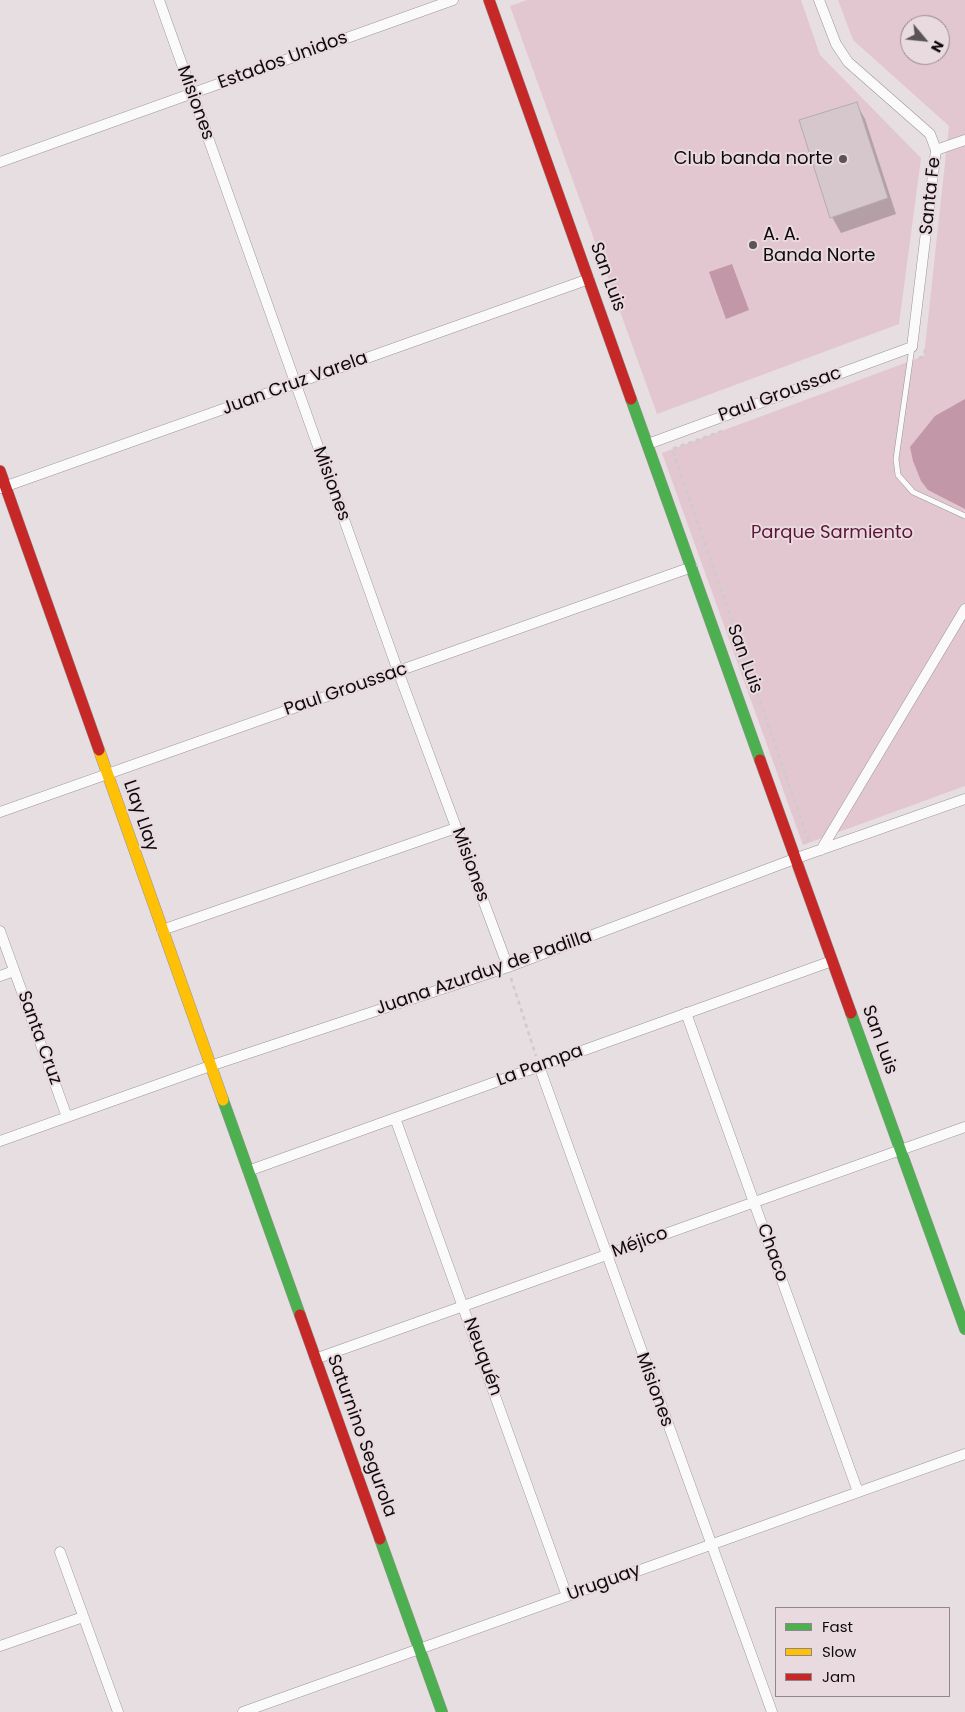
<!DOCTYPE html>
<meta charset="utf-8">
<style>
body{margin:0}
#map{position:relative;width:965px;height:1712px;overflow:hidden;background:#e6dee0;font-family:Poppins,sans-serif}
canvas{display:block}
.legend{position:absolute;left:775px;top:1607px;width:175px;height:90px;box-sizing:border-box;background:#e9dadf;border:1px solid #91878a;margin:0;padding:6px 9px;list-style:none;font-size:15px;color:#0e0a0b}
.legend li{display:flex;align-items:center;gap:10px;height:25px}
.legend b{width:25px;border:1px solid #91878a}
.north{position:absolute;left:900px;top:15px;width:50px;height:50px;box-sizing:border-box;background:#e9dadf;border:1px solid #91878a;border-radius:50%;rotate:118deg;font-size:14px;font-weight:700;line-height:20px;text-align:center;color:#0e0a0b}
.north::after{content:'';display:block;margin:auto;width:18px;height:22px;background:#5a5456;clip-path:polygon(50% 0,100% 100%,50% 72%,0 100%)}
</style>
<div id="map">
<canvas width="965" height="1712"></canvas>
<ul class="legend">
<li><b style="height:6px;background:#4caf50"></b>Fast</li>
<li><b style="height:6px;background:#ffc107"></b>Slow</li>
<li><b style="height:6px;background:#c62828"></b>Jam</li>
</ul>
<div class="north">N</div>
</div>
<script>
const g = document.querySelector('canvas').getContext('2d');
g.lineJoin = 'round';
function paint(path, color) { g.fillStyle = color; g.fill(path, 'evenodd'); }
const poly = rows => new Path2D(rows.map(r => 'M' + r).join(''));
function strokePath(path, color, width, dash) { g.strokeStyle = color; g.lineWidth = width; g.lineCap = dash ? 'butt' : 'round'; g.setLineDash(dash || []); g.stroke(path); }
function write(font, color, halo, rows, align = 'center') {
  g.font = font + ' Poppins,sans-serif'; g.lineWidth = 4; g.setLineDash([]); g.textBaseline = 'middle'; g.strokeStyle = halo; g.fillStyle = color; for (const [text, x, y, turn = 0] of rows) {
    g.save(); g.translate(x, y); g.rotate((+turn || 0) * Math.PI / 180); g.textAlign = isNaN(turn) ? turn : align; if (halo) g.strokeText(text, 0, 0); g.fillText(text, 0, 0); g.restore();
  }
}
paint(poly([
 [527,0,801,0,820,55,921,158,899,324,657,414,510,6],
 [838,0,965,0,965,786,803,845,662,453,924,356,949,126,853,40],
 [910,25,940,25,940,55,910,55]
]), '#e2c7d0');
paint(poly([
 [732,264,749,310,726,319,709,272],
 [965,399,965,509,928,490,921,481,913,461,910,447,935,416]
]), '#c297a7');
paint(poly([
 [856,103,865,119,896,214,841,233,832,217,800,121]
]), '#0003');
const building = poly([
 [857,102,888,198,830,218,799,120,857,102]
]);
paint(building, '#d6c7cc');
strokePath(building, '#b3adaf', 1);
const lane = poly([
 [912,347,896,459,898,475,913,492,965,516]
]);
const street = poly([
 [159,0,398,671,508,967],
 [936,150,965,140],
 [0,162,453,0],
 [648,444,912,347,936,150,930,134,848,62,836,44,819,0],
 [1,488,589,279],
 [0,812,692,567],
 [821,850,965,609],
 [162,930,456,828],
 [0,931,67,1117],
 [0,976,14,971],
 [686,1013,858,1492],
 [539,1066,772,1712],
 [395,1118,567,1596],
 [0,1141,210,1066,508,967,797,858,965,799],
 [248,1171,832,961],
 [315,1359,965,1127],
 [60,1552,118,1712],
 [0,1646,83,1617],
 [243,1712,965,1454]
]);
const fast = poly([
 [631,399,760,760],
 [851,1013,965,1329],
 [223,1100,300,1315],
 [380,1539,442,1712]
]);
const slow = poly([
 [99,750,223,1100]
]);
const jam = poly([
 [489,0,631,399],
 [0,471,99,750],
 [760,760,851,1013],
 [300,1315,380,1539]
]);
strokePath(lane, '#9b9596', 6);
strokePath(street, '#9b9596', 11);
strokePath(fast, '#9b9596', 12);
strokePath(slow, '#9b9596', 12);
strokePath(jam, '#9b9596', 12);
strokePath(poly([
 [919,358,924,356,925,349],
 [722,431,672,449,809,842],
 [511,978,536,1056]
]), '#cecbcc', 2.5, [4, 4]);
strokePath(lane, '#fbfafa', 5);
strokePath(street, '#fbfafa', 10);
strokePath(fast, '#4caf50', 11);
strokePath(slow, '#ffc107', 11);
strokePath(jam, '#c62828', 11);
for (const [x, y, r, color] of [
 [843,159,5,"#5a5456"],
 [753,245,5,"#5a5456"]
]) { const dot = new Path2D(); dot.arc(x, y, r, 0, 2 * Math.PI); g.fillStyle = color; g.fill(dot); strokePath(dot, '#e9dadf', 2); }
write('18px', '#0e0a0b', '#e9dadf', [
 ["Estados Unidos",283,61,-20],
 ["Misiones",195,103,70],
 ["Santa Fe",931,196,-84],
 ["San Luis",607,277,70],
 ["Juan Cruz Varela",295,384,-20],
 ["Paul Groussac",780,395,-20],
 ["Misiones",331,484,70],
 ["San Luis",744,659,70],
 ["Paul Groussac",346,690,-19],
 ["Llay Llay",140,816,71],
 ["Misiones",470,865,70],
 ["Juana Azurduy de Padilla",484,973,-19],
 ["Santa Cruz",39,1038,70],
 ["San Luis",879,1040,70],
 ["La Pampa",540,1066,-20],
 ["Méjico",640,1243,-20],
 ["Chaco",772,1253,70],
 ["Neuquén",482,1357,70],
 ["Misiones",654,1390,70],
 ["Saturnino Segurola",361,1436,70],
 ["Uruguay",604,1583,-20]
]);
write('18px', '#0e0a0b', '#e9dadf', [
 ["Club banda norte",833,159],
 ["A. A.",763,235,"left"],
 ["Banda Norte",763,256,"left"]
], 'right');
write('18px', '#5c1536', '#e9dadf', [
 ["Parque Sarmiento",832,533]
]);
</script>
